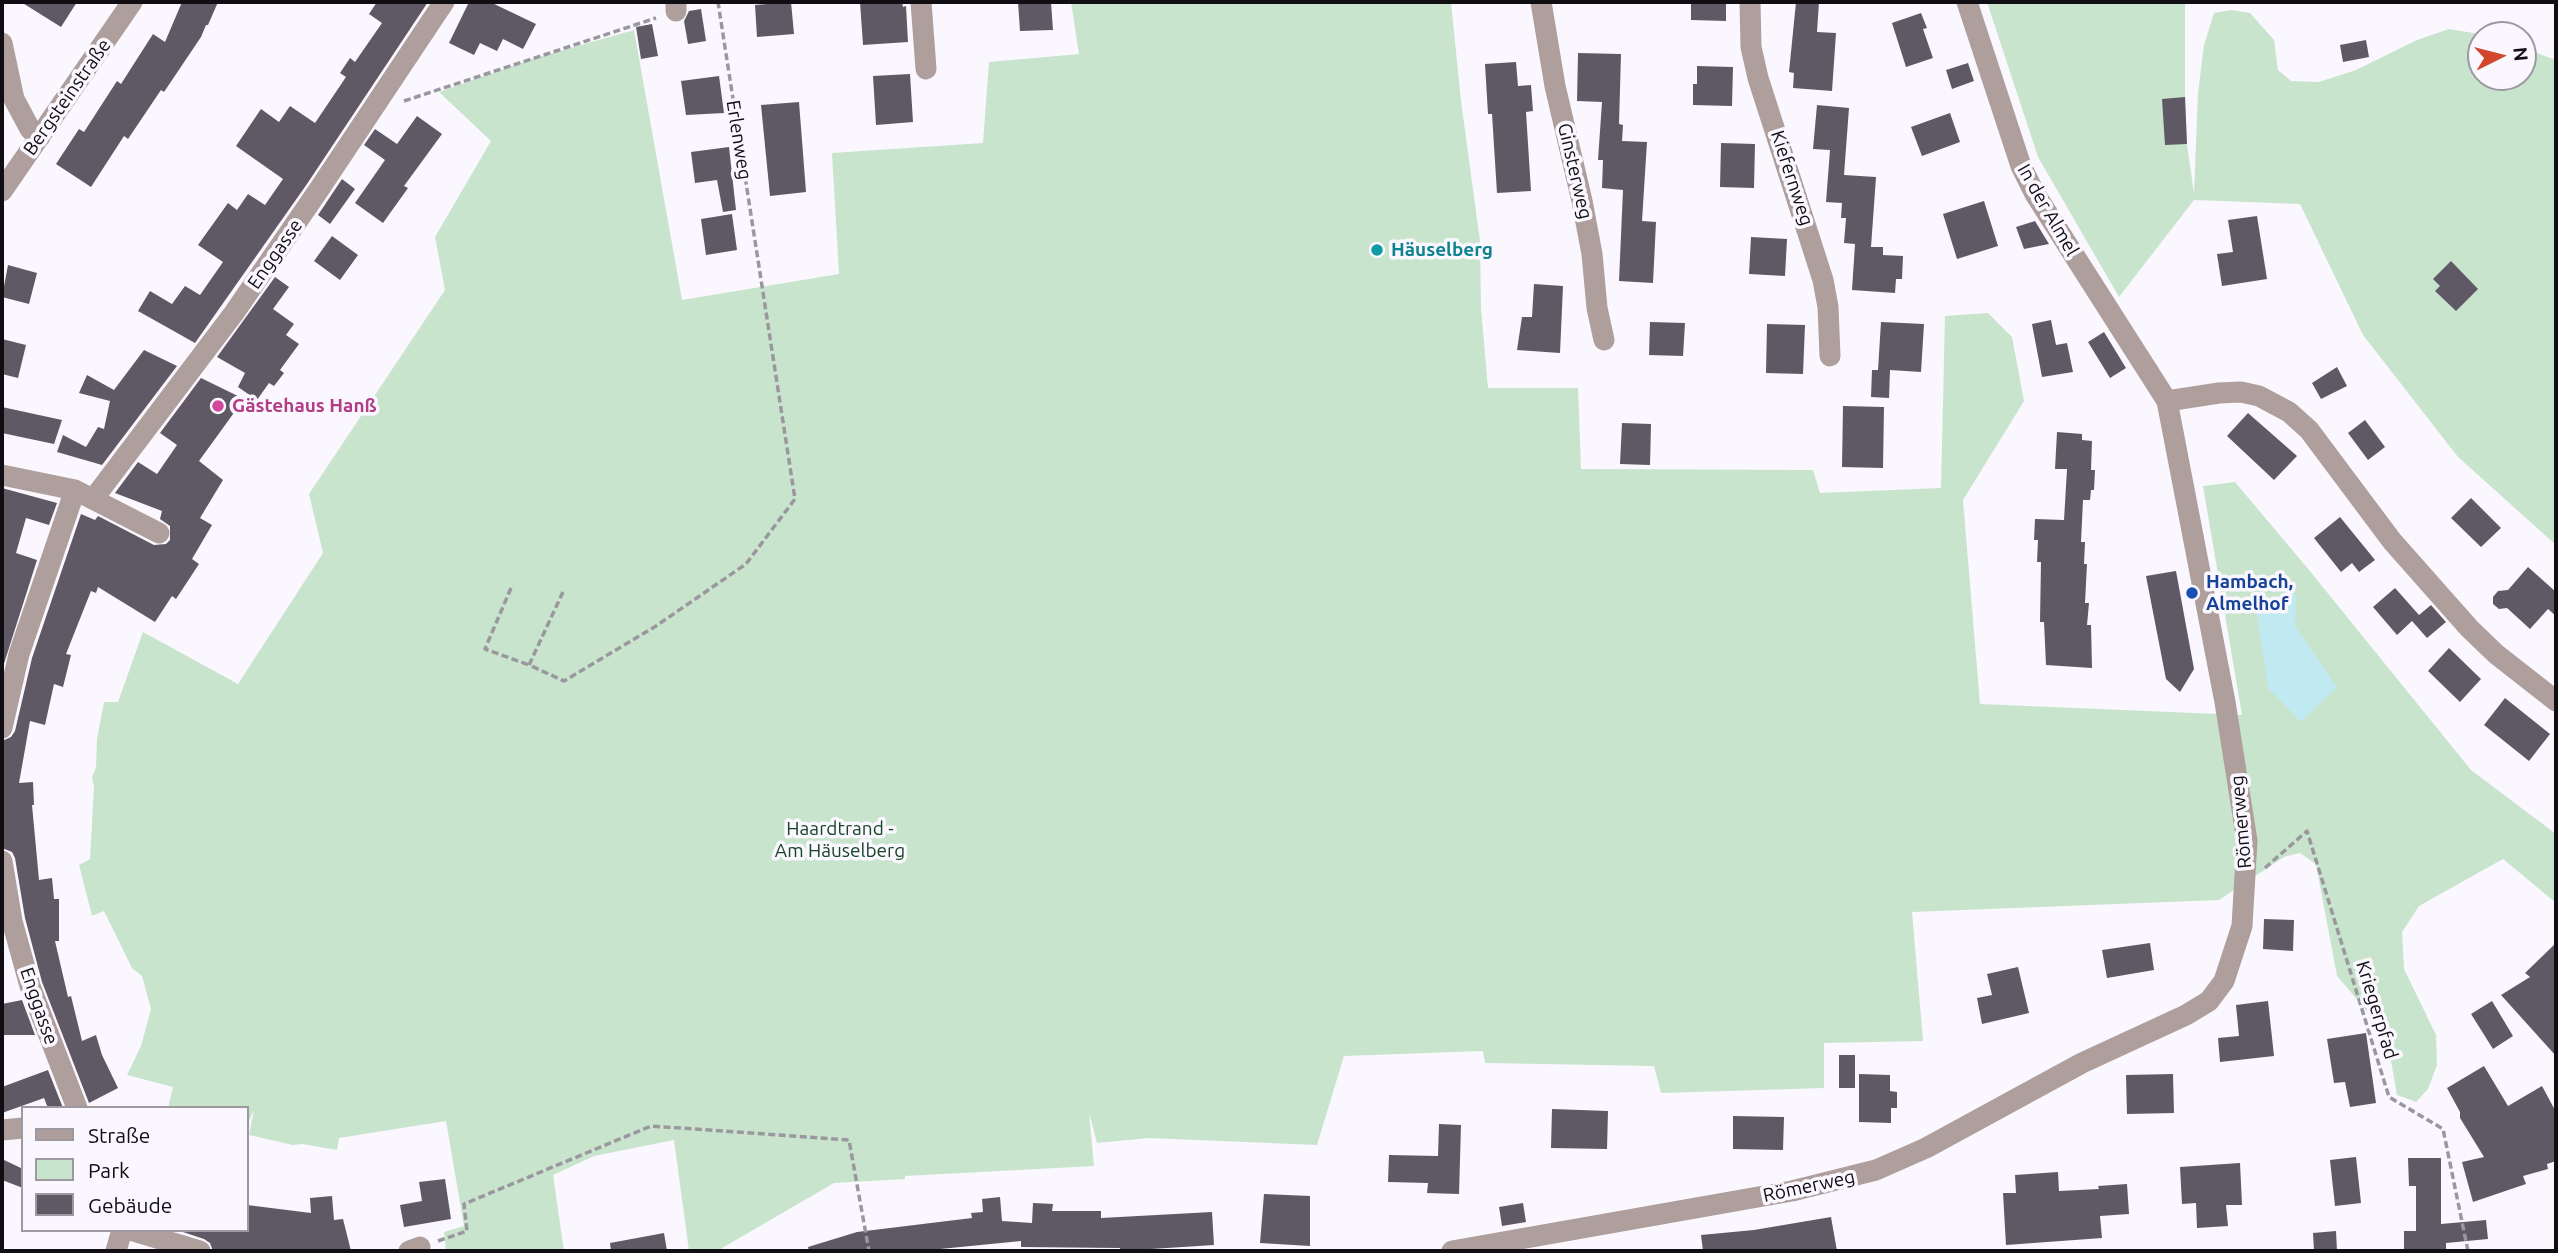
<!DOCTYPE html>
<meta charset="utf-8">
<style>
body{margin:0}
#map{position:relative;width:2558px;height:1253px;overflow:hidden;background:#faf7ff;font-family:Ubuntu,sans-serif}
canvas{display:block}
.frame{position:absolute;inset:0;border:4px solid #100e12;pointer-events:none}
.legend{position:absolute;left:21px;top:1106px;width:228px;height:126px;box-sizing:border-box;background:#faf7ff;border:2px solid #9c9aa0;margin:0;padding:9px 12px;list-style:none;font-size:21px;color:#100e12}
.legend li{display:flex;align-items:center;gap:14px;height:35px}
.legend b{width:35px;border:2px solid #9c9aa0}
.north{position:absolute;left:2467px;top:21px;width:70px;height:70px;box-sizing:border-box;background:#faf7ff;border:2px solid #9c9aa0;border-radius:50%;rotate:84deg;font-size:19px;font-weight:700;line-height:28px;text-align:center;color:#100e12}
.north::after{content:'';display:block;margin:auto;width:24px;height:32px;background:#d1462c;clip-path:polygon(50% 0,100% 100%,50% 72%,0 100%)}
</style>
<div id="map">
<canvas width="2558" height="1253"></canvas>
<div class="frame"></div>
<ul class="legend">
<li><b style="height:9px;background:#af9f9c"></b>Straße</li>
<li><b style="height:19px;background:#c9e4cd"></b>Park</li>
<li><b style="height:19px;background:#5f5965"></b>Gebäude</li>
</ul>
<div class="north">N</div>
</div>
<script>
const g = document.querySelector('canvas').getContext('2d');
g.lineJoin = 'round';
function paint(path, color) { g.fillStyle = color; g.fill(path, 'evenodd'); }
const poly = rows => new Path2D(rows.map(r => 'M' + r).join(''));
function strokePath(path, color, width, dash) { g.strokeStyle = color; g.lineWidth = width; g.lineCap = dash ? 'butt' : 'round'; g.setLineDash(dash || []); g.stroke(path); }
function write(font, color, halo, rows, align = 'center') {
  g.font = font + ' Ubuntu,sans-serif'; g.lineWidth = 7; g.setLineDash([]); g.textBaseline = 'middle'; g.strokeStyle = halo; g.fillStyle = color; for (const [text, x, y, turn = 0] of rows) {
    g.save(); g.translate(x, y); g.rotate((+turn || 0) * Math.PI / 180); g.textAlign = isNaN(turn) ? turn : align; if (halo) g.strokeText(text, 0, 0); g.fillText(text, 0, 0); g.restore();
  }
}
paint(poly([
 [1071,2,1451,2,1461,101,1480,241,1481,309,1488,388,1578,388,1581,469,1813,470,1820,493,1941,488,1945,316,1988,313,2012,337,2024,401,1963,500,1980,704,2242,715,2203,486,2235,482,2309,570,2471,770,2556,834,2556,903,2503,859,2419,906,2402,932,2404,969,2436,1035,2437,1065,2428,1089,2416,1102,2397,1095,2388,1044,2372,1017,2337,976,2316,864,2300,853,2284,857,2219,900,1912,912,1923,1041,1824,1043,1824,1088,1661,1093,1654,1066,1485,1063,1483,1051,1344,1056,1317,1145,1149,1138,1097,1143,1089,1112,1094,1166,905,1176,905,1179,834,1183,717,1251,689,1251,674,1140,594,1156,553,1175,564,1251,446,1251,444,1232,464,1226,446,1121,339,1138,337,1150,302,1144,293,1145,249,1135,254,1110,247,1125,247,1108,168,1108,173,1087,127,1075,141,1046,151,1009,142,976,132,968,104,911,92,916,79,865,90,859,94,787,92,777,96,767,97,739,104,702,118,702,143,632,238,684,323,553,309,494,445,290,435,237,491,141,439,92,532,59,634,30,682,300,839,274,832,153,983,143,989,62,1079,54],
 [1987,2,2185,2,2185,97,2187,144,2194,194,2198,93,2204,45,2214,13,2231,10,2250,13,2274,40,2278,70,2291,81,2319,82,2356,70,2417,40,2449,29,2485,35,2481,35,2481,77,2523,77,2523,48,2556,60,2556,545,2458,457,2363,335,2300,204,2194,200,2119,297,2038,157]
]), '#c9e4cd');
paint(poly([
 [2296,594,2295,626,2337,687,2301,722,2268,688,2255,601]
]), '#c1e9f2');
paint(poly([
 [21,2,77,2,61,27],
 [182,2,218,2,208,25,206,25,201,37,164,92,161,90,128,139,124,136,91,187,56,164,79,129,84,132,117,81,121,84,153,34,165,42],
 [377,2,428,2,307,184,195,343,138,311,150,291,172,304,185,286,200,295,223,262,198,245,228,203,237,210,248,194,265,205,283,179,236,146,261,109,279,122,290,106,315,123,346,77,340,73,350,58,355,62,382,23,369,14],
 [469,2,490,2,536,24,523,49,503,39,497,51,480,43,474,55,449,43],
 [791,2,794,34,757,37,755,5],
 [860,2,902,2,903,7,906,6,908,42,863,45],
 [1018,2,1051,2,1053,30,1020,31],
 [1691,2,1726,2,1726,21,1691,20],
 [1796,2,1819,2,1817,32,1836,33,1832,91,1793,88,1794,73,1789,72],
 [701,9,706,41,688,44,684,21,689,11],
 [1921,13,1927,28,1923,29,1933,58,1906,67,1892,23],
 [652,24,658,56,641,59,636,27],
 [2366,40,2369,57,2343,62,2340,45],
 [1578,53,1621,54,1619,124,1623,125,1622,141,1647,142,1642,221,1656,222,1653,283,1619,281,1623,190,1602,188,1603,160,1598,160,1602,102,1577,101],
 [1516,62,1518,86,1531,85,1533,111,1526,112,1531,191,1497,193,1492,114,1488,114,1485,64],
 [1968,63,1974,81,1952,89,1946,70],
 [1697,66,1733,67,1732,106,1693,105,1693,84,1697,84],
 [910,74,913,122,876,125,873,76],
 [719,76,724,113,686,115,681,81],
 [2185,97,2187,144,2165,145,2162,99],
 [799,102,806,192,770,196,761,105],
 [1817,105,1849,108,1844,175,1876,177,1871,247,1883,247,1883,255,1903,256,1902,279,1896,279,1895,293,1852,290,1855,244,1844,243,1846,218,1841,218,1842,203,1826,202,1830,150,1813,149],
 [1950,113,1960,142,1922,156,1911,127],
 [417,116,442,134,404,186,408,188,383,223,355,203,385,160,364,145,375,129,397,144],
 [1721,143,1755,144,1754,188,1720,187],
 [729,147,736,210,723,212,717,180,695,183,691,152],
 [342,179,355,189,330,224,318,215],
 [1984,201,1998,246,1957,259,1943,214],
 [732,214,737,250,706,255,701,219],
 [2257,216,2267,279,2222,286,2217,254,2233,252,2228,220],
 [2035,221,2049,244,2024,249,2016,227],
 [332,236,358,255,340,280,314,261],
 [1751,237,1787,239,1785,276,1749,274],
 [2451,261,2478,289,2456,311,2435,291,2440,286,2433,279],
 [8,265,37,273,29,304,2,297],
 [275,277,289,287,273,309,294,324,286,335,299,344,280,370,284,373,274,386,269,383,257,400,238,387,245,373,217,357],
 [1534,284,1563,286,1560,353,1517,350,1522,317,1532,317],
 [2051,320,2056,345,2067,343,2073,372,2042,377,2032,324],
 [1650,322,1685,323,1683,356,1649,355],
 [1881,322,1924,324,1921,372,1890,370,1889,398,1871,397,1872,370,1878,370],
 [1767,324,1805,325,1803,374,1766,373],
 [2104,332,2126,368,2110,378,2088,342],
 [2,339,26,345,18,378,2,374],
 [144,350,177,366,102,465,57,452,63,435,86,447,98,427,104,429,110,401,79,393,87,375,114,390],
 [2337,367,2347,386,2321,399,2312,383],
 [201,378,244,399,199,461,223,480,200,518,212,525,192,559,199,564,176,599,172,596,155,622,98,587,96,593,91,591,66,654,71,655,63,687,54,684,45,725,30,721,19,783,33,782,34,805,32,805,39,880,52,878,54,899,59,899,59,941,55,941,68,997,71,996,82,1041,96,1035,102,1055,118,1088,89,1103,42,982,25,918,15,858,12,852,2,848,2,741,11,737,15,731,32,658,81,514,95,520,98,516,154,545,166,544,170,540,170,526,160,519,162,511,115,493,138,462,157,474,177,445,160,433],
 [1843,406,1884,407,1883,468,1842,467],
 [2,407,62,420,54,444,2,433],
 [2248,413,2297,456,2274,480,2227,436],
 [2365,420,2385,447,2368,460,2348,433],
 [1622,423,1651,424,1650,465,1620,464],
 [2057,432,2082,434,2082,440,2092,441,2091,470,2095,470,2094,490,2091,490,2090,500,2083,500,2081,542,2085,542,2084,564,2087,564,2085,603,2089,603,2087,625,2091,625,2092,668,2046,665,2044,622,2040,622,2041,562,2037,562,2038,540,2034,540,2035,519,2064,520,2067,469,2055,469],
 [2,488,57,503,49,525,26,518,16,553,37,560,2,670],
 [2471,498,2501,528,2481,547,2451,518],
 [2340,517,2375,560,2359,572,2352,563,2341,572,2314,538],
 [2528,567,2556,592,2556,616,2548,609,2530,629,2507,608,2499,609,2493,604,2493,597,2498,591,2508,590],
 [2176,571,2194,669,2180,692,2166,679,2146,576],
 [2395,588,2419,615,2431,605,2446,622,2427,638,2412,621,2397,635,2373,607],
 [2449,648,2481,679,2460,702,2428,671],
 [2505,698,2550,734,2529,761,2484,725],
 [2264,919,2294,920,2293,951,2263,949],
 [2150,943,2154,970,2107,978,2102,950],
 [2556,943,2556,1056,2501,995,2530,977,2525,973],
 [2018,967,2029,1013,1982,1024,1977,998,1992,995,1987,974],
 [22,1000,35,1035,2,1035,2,1004],
 [2268,1001,2274,1056,2220,1062,2218,1038,2239,1036,2236,1005],
 [2492,1001,2513,1036,2493,1049,2471,1014],
 [2366,1033,2376,1103,2350,1107,2345,1082,2334,1083,2327,1039],
 [1839,1055,1855,1055,1855,1088,1839,1088],
 [2484,1066,2508,1106,2542,1086,2556,1112,2556,1161,2547,1164,2548,1169,2523,1176,2526,1184,2473,1202,2462,1162,2484,1157,2460,1118,2460,1112,2447,1088],
 [48,1070,63,1108,48,1108,44,1098,2,1113,2,1087],
 [1859,1074,1890,1075,1890,1091,1897,1092,1897,1108,1891,1108,1891,1123,1859,1122],
 [2173,1074,2174,1113,2127,1114,2126,1075],
 [1552,1109,1608,1111,1607,1149,1551,1148],
 [1733,1116,1784,1117,1783,1150,1733,1149],
 [1439,1124,1461,1125,1459,1194,1427,1193,1428,1183,1388,1182,1389,1155,1438,1156],
 [2356,1157,2361,1203,2335,1206,2330,1160],
 [2408,1158,2441,1158,2441,1224,2486,1220,2488,1239,2446,1243,2446,1251,2404,1251,2404,1231,2416,1231,2416,1186,2409,1186],
 [2,1159,23,1169,23,1188,2,1180],
 [2240,1163,2242,1205,2226,1205,2228,1226,2197,1228,2196,1203,2182,1204,2180,1167],
 [2058,1172,2059,1191,2099,1189,2098,1186,2127,1184,2129,1214,2100,1216,2102,1238,2006,1245,2003,1193,2016,1193,2015,1175],
 [445,1179,451,1219,404,1227,400,1205,422,1201,419,1182],
 [1264,1194,1310,1196,1310,1246,1260,1243],
 [332,1196,334,1220,343,1219,351,1251,213,1251,210,1243,204,1239,177,1230,247,1230,247,1205,311,1213,310,1198],
 [1000,1197,1002,1221,1032,1223,1033,1203,1053,1204,1052,1211,1101,1211,1101,1218,1212,1212,1214,1245,1120,1251,1120,1248,1021,1247,1021,1241,920,1251,809,1251,808,1247,857,1232,972,1218,971,1213,983,1212,982,1199],
 [1523,1203,1526,1222,1502,1226,1499,1207],
 [1831,1217,1837,1251,1703,1251,1701,1235,1754,1230],
 [2336,1231,2337,1251,2314,1251,2313,1233],
 [664,1233,667,1251,611,1251,610,1243]
]), '#5f5965');
strokePath(poly([
 [404,101,656,18],
 [511,588,485,649,529,665],
 [563,592,529,665,564,681,656,626,746,564,795,499,718,2],
 [2265,868,2307,831,2389,1097,2443,1129,2468,1251],
 [438,1241,467,1231,464,1204,651,1126,849,1140,869,1251]
]), '#9a979e', 3.5, [7, 3.5]);
strokePath(poly([
 [676,2,676,11],
 [921,2,926,69],
 [1541,2,1555,86,1582,201,1592,254,1597,308,1604,340],
 [1750,2,1751,47,1758,78,1823,280,1828,307,1830,356],
 [2,43,14,99,30,129,40,137],
 [2,191,132,2],
 [2167,401,2219,393,2241,392,2259,396,2289,412,2309,430,2392,541,2469,628,2496,654,2556,701],
 [2,475,75,490,159,533],
 [94,498,234,313,318,191,444,2],
 [2,728,19,654,75,490],
 [2,861,12,921,30,986,77,1108],
 [2,1130,23,1128],
 [130,1230,200,1251],
 [116,1251,122,1230],
 [409,1251,420,1247],
 [1452,1251,1792,1191,1876,1170,1926,1148,2082,1063,2186,1015,2209,1001,2224,981,2242,926,2247,841,2225,702,2167,401,2035,194,2021,166,1967,2]
]), '#af9f9c', 21);
for (const [x, y, r, color] of [
 [1377,250,7,"#0f9aa8"],
 [218,406,7,"#d1479c"],
 [2192,593,7,"#1a4fb4"]
]) { const dot = new Path2D(); dot.arc(x, y, r, 0, 2 * Math.PI); g.fillStyle = color; g.fill(dot); strokePath(dot, '#faf7ff', 2.5); }
write('19px', '#100e12', '#faf7ff', [
 ["Bergsteinstraße",67,97,-55],
 ["Erlenweg",739,140,81],
 ["Ginsterweg",1575,171,77],
 ["Kiefernweg",1792,178,72],
 ["In der Almel",2048,210,60],
 ["Enggasse",275,254,-55],
 ["Römerweg",2241,822,-95],
 ["Enggasse",39,1006,71],
 ["Kriegerpfad",2377,1010,73],
 ["Römerweg",1809,1186,-12]
]);
write('bold 19px', '#0d838f', '#faf7ff', [
 ["Häuselberg",1391,250]
], 'left');
write('bold 19px', '#b23c85', '#faf7ff', [
 ["Gästehaus Hanß",232,406]
], 'left');
write('bold 19px', '#164399', '#faf7ff', [
 ["Hambach,",2206,582],
 ["Almelhof",2206,604]
], 'left');
write('19px', '#174424', '#faf7ff', [
 ["Haardtrand -",840,829],
 ["Am Häuselberg",840,851]
]);
</script>
